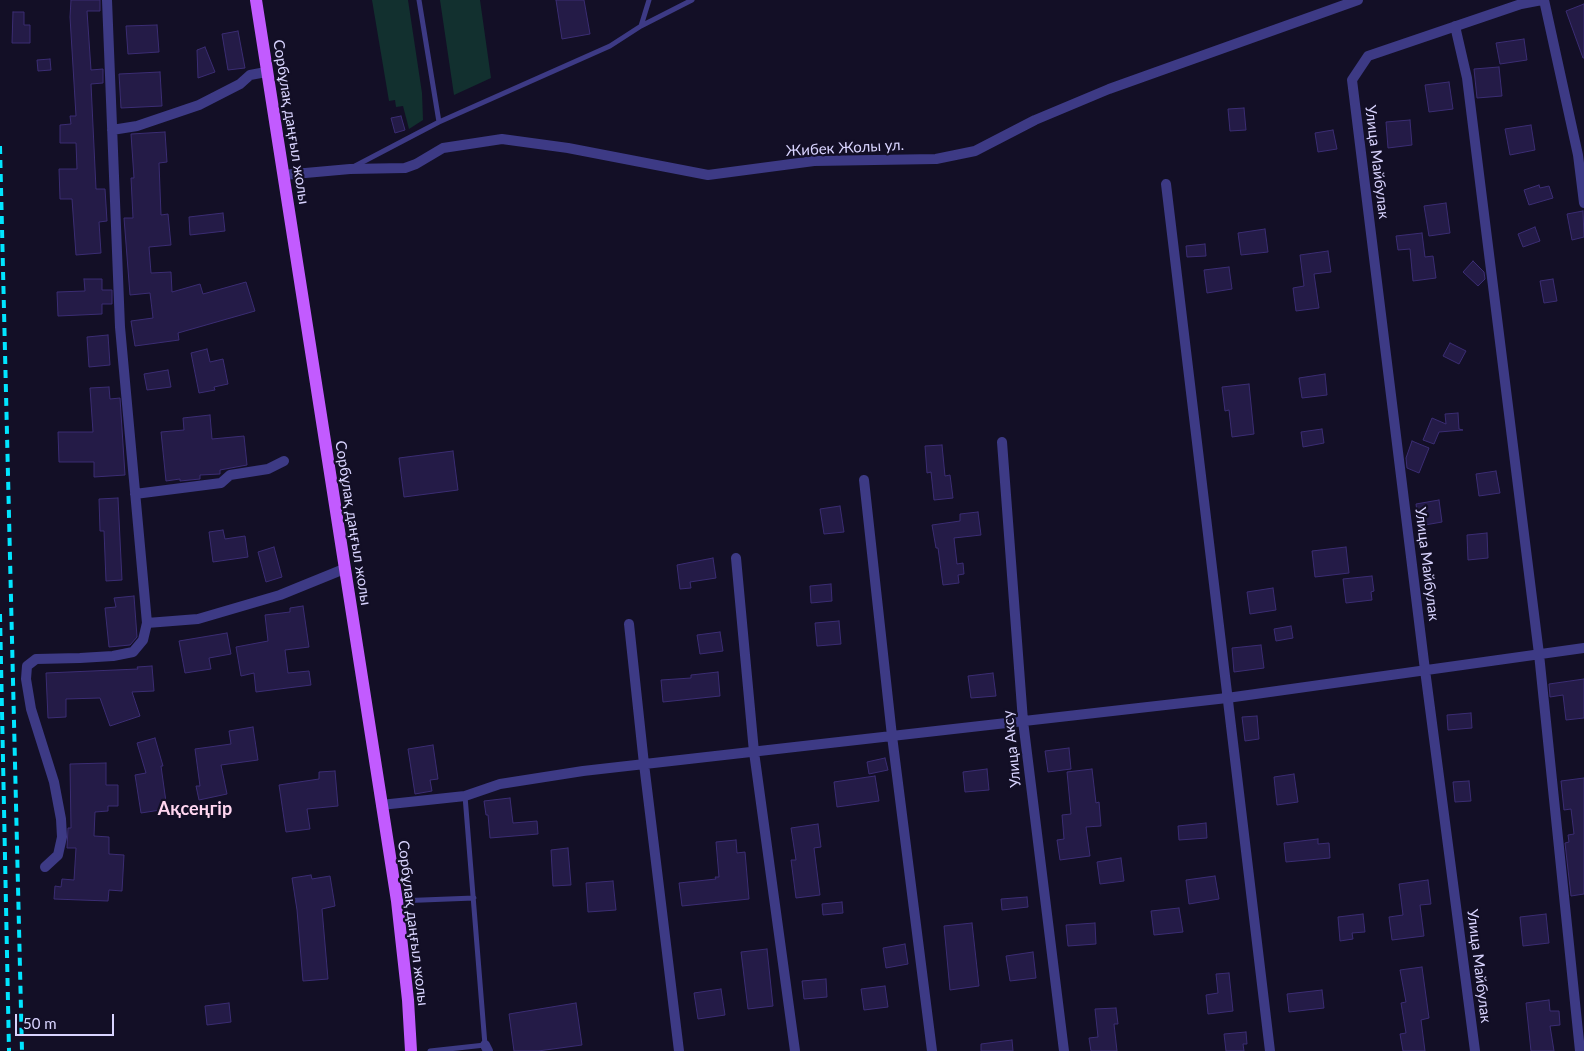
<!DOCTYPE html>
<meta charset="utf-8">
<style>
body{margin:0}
#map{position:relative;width:1584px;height:1051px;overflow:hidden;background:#130f26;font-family:Lato,sans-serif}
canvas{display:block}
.scale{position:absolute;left:15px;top:1014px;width:99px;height:22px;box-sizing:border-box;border:2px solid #d9d4ff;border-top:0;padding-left:6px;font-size:15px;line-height:18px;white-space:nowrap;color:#d9d4ff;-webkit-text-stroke:4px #130f26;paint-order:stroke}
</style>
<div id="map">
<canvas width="1584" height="1051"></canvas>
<div class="scale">50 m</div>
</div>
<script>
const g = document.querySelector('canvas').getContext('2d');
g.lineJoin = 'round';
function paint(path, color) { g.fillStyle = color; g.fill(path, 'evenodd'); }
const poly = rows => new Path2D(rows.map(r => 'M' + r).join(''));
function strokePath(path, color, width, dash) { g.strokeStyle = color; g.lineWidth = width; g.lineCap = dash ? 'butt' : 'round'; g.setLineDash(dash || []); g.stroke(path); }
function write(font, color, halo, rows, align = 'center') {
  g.font = font + ' Lato,sans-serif'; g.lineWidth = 4.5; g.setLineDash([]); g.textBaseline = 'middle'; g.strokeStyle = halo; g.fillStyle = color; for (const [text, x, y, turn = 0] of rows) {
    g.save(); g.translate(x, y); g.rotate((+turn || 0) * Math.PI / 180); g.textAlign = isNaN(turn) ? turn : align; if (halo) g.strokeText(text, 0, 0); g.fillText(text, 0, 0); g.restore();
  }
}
paint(poly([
 [372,0,408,0,422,93,423,120,409,129,403,106,396,107,395,100,389,101],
 [440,0,480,0,491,78,454,95]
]), '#12302f');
const building = poly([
 [71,0,100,0,100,11,87,11,91,70,103,69,103,83,91,84,96,189,105,189,107,221,99,222,101,253,76,255,72,199,60,199,59,169,77,169,76,143,60,143,60,125,71,124,70,116,76,116,70,17,71,0],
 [556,0,584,0,590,34,562,39,556,0],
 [1584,4,1584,58,1583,58,1566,11,1584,4],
 [13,12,24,12,24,25,30,25,30,43,12,43,13,12],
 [157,25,159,52,128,54,126,26,157,25],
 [238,31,245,68,228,70,222,34,238,31],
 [1524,39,1527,60,1500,64,1496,43,1524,39],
 [205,47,215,72,198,78,197,50,205,47],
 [50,59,51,70,38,71,37,60,50,59],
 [1499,67,1502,96,1477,98,1474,69,1499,67],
 [160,72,162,106,121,108,119,74,160,72],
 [1449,82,1453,109,1429,112,1425,85,1449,82],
 [1244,108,1246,130,1230,131,1228,109,1244,108],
 [401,116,405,130,395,133,391,118,401,116],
 [1410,120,1412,145,1388,148,1386,122,1410,120],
 [1531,125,1535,150,1510,155,1505,129,1531,125],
 [1333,130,1337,149,1318,152,1315,133,1333,130],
 [165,132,167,162,159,163,161,215,168,214,171,245,149,247,151,273,171,272,172,292,200,284,203,294,246,282,255,311,178,333,179,340,135,346,131,321,153,318,150,293,130,295,124,218,133,218,131,178,134,178,131,134,165,132],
 [1539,185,1540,188,1549,186,1553,198,1529,205,1524,190,1539,185],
 [1446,203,1450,233,1429,236,1424,206,1446,203],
 [1583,211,1584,237,1572,240,1567,214,1583,211],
 [223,213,225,231,190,235,189,217,223,213],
 [1535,227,1540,241,1523,247,1518,234,1535,227],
 [1265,229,1268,252,1241,255,1238,233,1265,229],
 [1422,233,1425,257,1433,256,1436,278,1413,281,1410,249,1398,250,1396,236,1422,233],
 [1205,244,1206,256,1187,257,1186,246,1205,244],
 [1328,251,1331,272,1314,274,1319,308,1296,311,1293,288,1304,286,1300,255,1328,251],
 [1473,261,1484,272,1485,279,1478,286,1463,272,1473,261],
 [1229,267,1232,289,1207,293,1204,270,1229,267],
 [84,279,102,279,102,290,112,290,112,304,102,304,102,314,58,316,57,292,85,291,84,279],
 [1553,279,1557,301,1544,303,1540,281,1553,279],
 [108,335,110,365,89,367,87,337,108,335],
 [1450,343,1466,351,1459,364,1443,356,1450,343],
 [207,349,210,362,223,359,228,384,214,387,215,390,199,393,191,353,207,349],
 [168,370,171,387,147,390,144,374,168,370],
 [1325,374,1327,395,1302,398,1299,378,1325,374],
 [1249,384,1254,434,1232,437,1229,410,1225,411,1222,387,1249,384],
 [109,387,110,399,120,398,125,475,94,477,94,462,59,462,58,432,93,432,90,388,109,387],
 [1458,413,1459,429,1463,430,1439,432,1434,444,1423,440,1432,418,1446,424,1445,414,1458,413],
 [210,415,212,439,244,436,247,465,220,470,220,474,200,475,200,479,180,481,180,479,166,481,161,432,184,430,183,418,210,415],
 [1322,429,1324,443,1303,447,1301,432,1322,429],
 [1412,441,1429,448,1419,473,1407,468,1406,458,1412,441],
 [942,445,945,476,950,475,953,498,934,500,931,472,927,473,925,446,942,445],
 [453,451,458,490,404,497,399,458,453,451],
 [1496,471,1500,493,1479,496,1476,474,1496,471],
 [118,498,122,580,106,581,104,531,100,531,99,499,118,498],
 [1439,500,1442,522,1419,526,1416,504,1439,500],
 [840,506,844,532,824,534,820,509,840,506],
 [978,512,981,535,954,538,957,564,963,563,964,574,958,575,959,583,943,585,938,548,936,548,932,525,960,521,960,514,978,512],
 [223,530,225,539,245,536,248,557,213,562,209,532,223,530],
 [1487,533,1488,558,1468,560,1467,535,1487,533],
 [274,547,282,577,266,582,258,552,274,547],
 [1346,547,1349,573,1315,577,1312,551,1346,547],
 [713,558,716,578,690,582,691,588,680,589,677,565,713,558],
 [1372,576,1374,591,1371,592,1372,600,1346,603,1343,579,1372,576],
 [831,584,832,601,811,603,810,586,831,584],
 [1273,588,1276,610,1250,614,1247,592,1273,588],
 [134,596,137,637,130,645,109,647,105,608,116,607,114,598,134,596],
 [303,606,309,647,285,650,288,673,309,671,311,685,256,692,254,673,241,676,236,647,268,641,265,615,290,612,290,608,303,606],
 [839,621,841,644,817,646,815,623,839,621],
 [1291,626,1293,638,1276,641,1274,629,1291,626],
 [720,632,723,651,700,654,697,635,720,632],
 [227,633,231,654,209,658,211,669,185,673,179,641,227,633],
 [1261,645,1264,668,1234,672,1232,648,1261,645],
 [152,666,154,691,132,692,140,716,110,726,100,698,66,699,66,717,48,718,46,673,138,669,137,667,152,666],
 [718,672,720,696,663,702,661,680,691,678,691,675,718,672],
 [993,673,996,696,971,698,968,676,993,673],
 [1584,679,1584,718,1566,720,1563,695,1550,697,1549,684,1584,679],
 [1471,713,1472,728,1448,730,1447,715,1471,713],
 [1257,716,1259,739,1245,741,1242,717,1257,716],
 [253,727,258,760,221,765,227,794,199,800,196,786,200,786,195,749,231,744,229,731,253,727],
 [155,738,163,766,161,766,167,809,141,813,135,775,146,773,137,743,155,738],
 [433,745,438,779,430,780,432,791,415,794,408,749,433,745],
 [1069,748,1071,769,1048,772,1045,751,1069,748],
 [885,758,888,770,869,774,867,762,885,758],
 [106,763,106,785,118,785,118,806,108,806,108,811,95,812,94,836,109,837,109,854,124,855,122,891,109,890,108,901,54,899,55,886,61,887,62,879,74,880,76,848,67,848,68,828,71,828,70,764,106,763],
 [987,769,989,790,965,792,963,772,987,769],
 [1092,769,1096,803,1099,802,1101,826,1086,827,1090,856,1060,860,1057,840,1064,839,1062,815,1071,814,1067,772,1092,769],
 [335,771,338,806,307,809,310,829,286,832,279,785,319,779,319,772,335,771],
 [1294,774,1298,802,1277,805,1274,777,1294,774],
 [875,776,879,801,837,807,834,782,875,776],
 [1584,778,1584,894,1571,896,1565,843,1569,842,1568,835,1574,834,1571,809,1564,810,1561,781,1584,778],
 [1469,781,1471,801,1455,802,1453,782,1469,781],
 [510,798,513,823,537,821,538,834,490,838,488,815,486,815,484,801,510,798],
 [1206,823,1207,838,1179,840,1178,826,1206,823],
 [818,824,821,847,814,848,820,895,796,898,791,860,796,860,791,828,818,824],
 [1318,839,1318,844,1329,843,1330,858,1286,862,1284,843,1318,839],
 [736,840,737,853,745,852,749,899,682,906,679,883,716,879,715,877,719,877,716,842,736,840],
 [568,848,571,885,553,886,551,850,568,848],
 [1121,858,1124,881,1100,884,1097,862,1121,858],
 [311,875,312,879,330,876,335,906,322,909,328,979,303,981,297,910,292,878,311,875],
 [1215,876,1219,899,1189,904,1186,880,1215,876],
 [1428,880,1431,904,1420,905,1424,936,1392,940,1389,917,1403,915,1399,884,1428,880],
 [613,881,616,910,588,912,586,883,613,881],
 [1027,897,1028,907,1002,910,1001,899,1027,897],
 [842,902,843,913,823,915,822,904,842,902],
 [1179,908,1183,932,1154,935,1151,911,1179,908],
 [1363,914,1365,932,1352,933,1353,939,1340,941,1338,917,1363,914],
 [1546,914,1549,943,1523,946,1520,917,1546,914],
 [972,923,979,986,950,990,944,926,972,923],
 [1095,923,1096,944,1068,946,1066,925,1095,923],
 [905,944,908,964,886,968,883,948,905,944],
 [767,949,773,1006,748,1009,741,952,767,949],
 [1033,952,1036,978,1010,981,1006,956,1033,952],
 [1422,967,1429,1018,1421,1020,1425,1051,1403,1051,1400,1034,1406,1033,1401,1003,1406,1002,1400,970,1422,967],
 [1229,973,1233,1011,1208,1014,1206,995,1218,993,1216,974,1229,973],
 [826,979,827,997,804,999,802,981,826,979],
 [885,986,888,1007,864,1010,861,989,885,986],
 [721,989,725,1015,698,1019,694,993,721,989],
 [1322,990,1324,1008,1289,1012,1287,994,1322,990],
 [1549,1000,1550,1011,1559,1011,1560,1025,1550,1026,1554,1051,1531,1051,1526,1003,1549,1000],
 [229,1003,231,1022,207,1025,205,1006,229,1003],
 [576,1003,582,1045,538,1051,514,1051,509,1014,576,1003],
 [1116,1008,1118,1024,1114,1024,1117,1051,1091,1051,1089,1038,1098,1037,1095,1009,1116,1008],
 [1246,1032,1247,1044,1243,1044,1244,1051,1226,1051,1224,1034,1246,1032],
 [1012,1040,1013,1051,981,1051,981,1044,1012,1040]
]);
paint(building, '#241b47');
strokePath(building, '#3b2d73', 1);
strokePath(poly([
 [419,0,439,122,610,46,641,26,649,0],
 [641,26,692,0],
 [355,166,439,122],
 [397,901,474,898],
 [430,1051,485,1045,465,796]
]), '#3d3a85', 5);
strokePath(poly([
 [107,0,120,327,147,623,198,619,280,595,344,569],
 [1544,0,1578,155,1584,203],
 [1455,26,1467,78,1539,654,1580,1051],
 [112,130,137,126,199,105,240,84,250,75,266,72],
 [283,175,350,169,405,168,416,164,443,148,502,139,568,148,708,175,814,161,936,159,975,151,1035,120,1109,89,1358,0],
 [1166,184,1270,1051],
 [1002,442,1023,721,1064,1051],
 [864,480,892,736,932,1051],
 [135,494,221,483,230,475,268,469,284,461],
 [736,558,754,752,795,1051],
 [629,624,644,764,679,1051],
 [381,805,465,796,500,784,583,771,1227,698,1584,648],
 [45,867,58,855,62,837,61,819,54,782,31,709,26,679,27,666,36,659,80,658,113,656,133,652,143,640,147,623],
 [485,1045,488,1051],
 [1475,1051,1425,670,1352,80,1368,56,1521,4,1542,0]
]), '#3d3a85', 10);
strokePath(poly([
 [256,0,397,901,408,1000,411,1051]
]), '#c25bff', 12);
strokePath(poly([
 [0,146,22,1051],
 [0,614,9,1051]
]), '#00e5ff', 4, [8, 6]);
write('15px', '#d9d4ff', '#130f26', [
 ["Сорбұлақ даңғыл жолы",291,122,81],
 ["Жибек Жолы ул.",845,148,-3],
 ["Улица Майбулак",1377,162,83],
 ["Сорбұлақ даңғыл жолы",353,523,81],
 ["Улица Майбулак",1427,564,83],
 ["Улица Аксу",1012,749,-96],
 ["Сорбұлақ даңғыл жолы",413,923,83],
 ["Улица Майбулак",1479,966,83]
]);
write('bold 18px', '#ffd6f0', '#130f26', [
 ["Ақсеңгір",195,809]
]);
</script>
